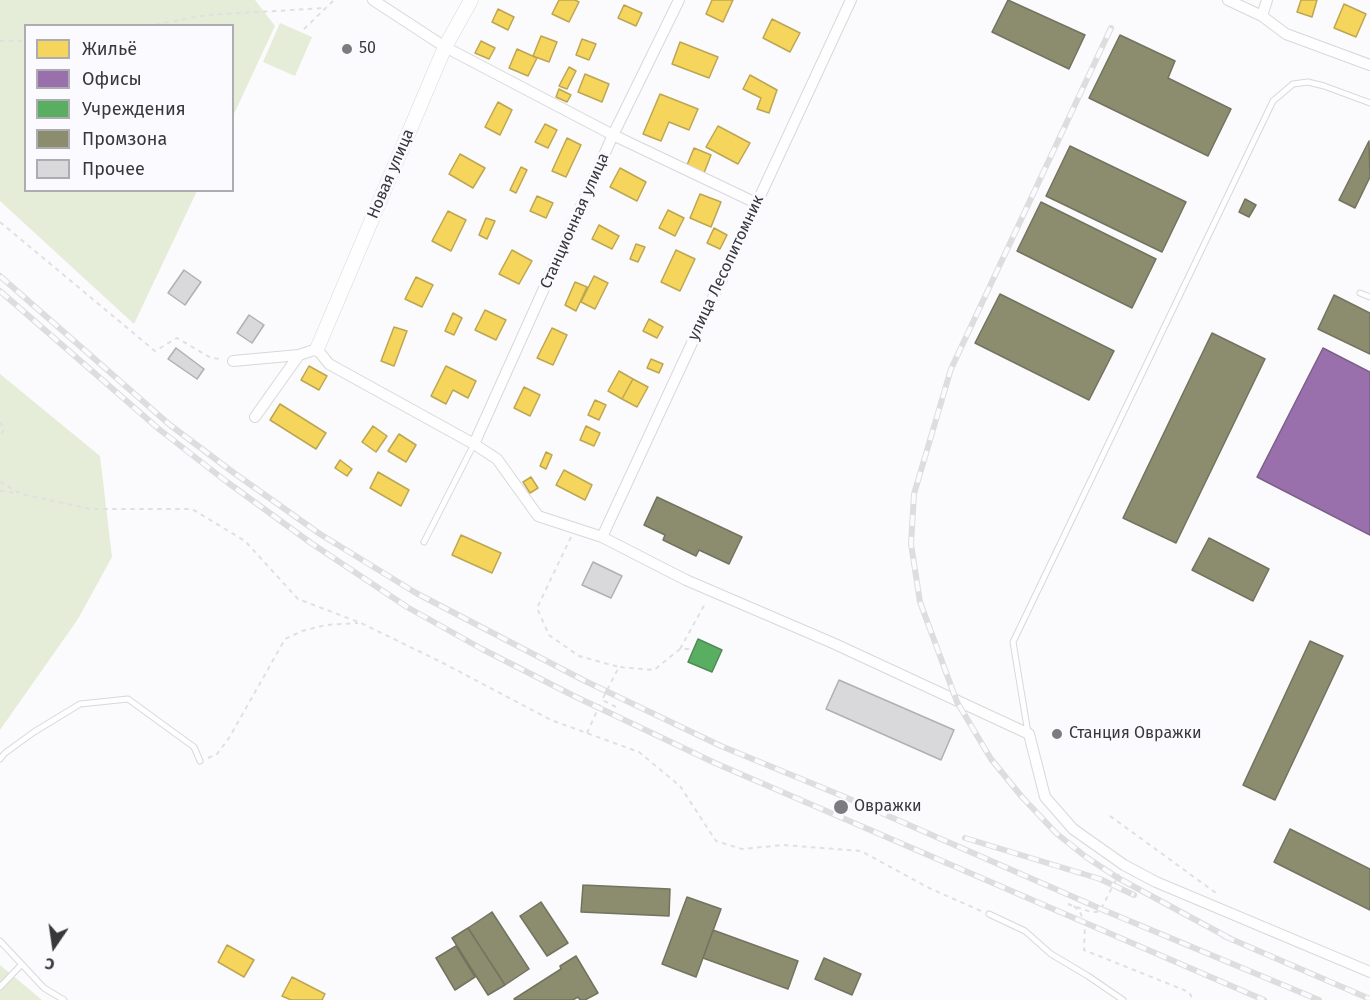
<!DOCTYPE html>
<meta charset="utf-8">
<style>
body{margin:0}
#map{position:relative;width:1370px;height:1000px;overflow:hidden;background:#fbfbfe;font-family:"Fira Sans",sans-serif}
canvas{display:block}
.legend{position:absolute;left:24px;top:24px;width:210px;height:168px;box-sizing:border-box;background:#fafaff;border:2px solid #acacb1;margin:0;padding:8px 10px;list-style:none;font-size:18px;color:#38383b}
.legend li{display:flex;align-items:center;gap:12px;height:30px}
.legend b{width:30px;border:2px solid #acacb1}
.north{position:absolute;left:24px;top:916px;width:60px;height:60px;-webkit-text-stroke:4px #fafaff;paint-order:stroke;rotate:193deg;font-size:16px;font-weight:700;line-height:24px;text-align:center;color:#38383b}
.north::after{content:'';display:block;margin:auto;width:21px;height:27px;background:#38383b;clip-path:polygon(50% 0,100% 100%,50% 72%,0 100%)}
</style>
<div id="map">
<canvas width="1370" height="1000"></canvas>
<ul class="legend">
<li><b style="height:16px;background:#f6d55c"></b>Жильё</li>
<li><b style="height:16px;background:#9970ab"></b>Офисы</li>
<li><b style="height:16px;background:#5aae61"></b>Учреждения</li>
<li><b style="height:16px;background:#8c8c6e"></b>Промзона</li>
<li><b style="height:16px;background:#d9d9dc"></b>Прочее</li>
</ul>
<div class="north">С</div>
</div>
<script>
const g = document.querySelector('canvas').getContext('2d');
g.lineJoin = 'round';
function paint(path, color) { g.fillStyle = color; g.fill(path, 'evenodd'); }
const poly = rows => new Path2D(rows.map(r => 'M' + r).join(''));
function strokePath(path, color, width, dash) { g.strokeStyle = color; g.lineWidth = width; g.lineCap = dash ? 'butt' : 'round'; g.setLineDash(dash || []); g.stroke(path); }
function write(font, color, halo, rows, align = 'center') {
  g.font = font + ' "Fira Sans",sans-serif'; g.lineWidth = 6; g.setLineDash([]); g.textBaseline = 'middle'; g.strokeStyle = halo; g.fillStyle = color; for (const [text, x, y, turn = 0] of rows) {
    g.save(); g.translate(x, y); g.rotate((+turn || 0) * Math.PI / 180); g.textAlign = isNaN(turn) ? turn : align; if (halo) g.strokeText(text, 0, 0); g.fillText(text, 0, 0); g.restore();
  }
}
paint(poly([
 [0,0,255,0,275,26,233,116,232,26,26,26,26,190,197,191,134,324,0,201],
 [280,23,312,37,295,76,263,62],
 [0,374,100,456,112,557,78,619,0,730],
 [0,965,42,1000,0,1000]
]), '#e5ecd7');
const homes = poly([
 [559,0,575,0,579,2,569,22,552,14,559,0],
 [712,0,733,0,723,22,706,14,712,0],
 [1301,0,1317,0,1312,17,1297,12,1301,0],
 [1344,4,1366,14,1356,37,1334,28,1344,4],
 [624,5,642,13,636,26,618,18,624,5],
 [498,9,514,17,508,30,492,22,498,9],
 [772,19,800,33,790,52,763,38,772,19],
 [541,36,557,42,549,62,533,56,541,36],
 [582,39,596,44,589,60,576,55,582,39],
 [481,41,495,48,489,59,475,53,481,41],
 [680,42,718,57,709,78,672,64,680,42],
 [517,49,537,58,528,76,509,68,517,49],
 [569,67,576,71,567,89,559,86,569,67],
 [585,74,609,84,602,102,578,92,585,74],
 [750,75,777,90,769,113,757,109,761,98,743,89,750,75],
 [559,89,571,95,567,102,556,97,559,89],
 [660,94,698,109,689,130,669,122,661,141,643,134,660,94],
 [498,102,512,110,500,135,485,127,498,102],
 [545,124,557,130,548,148,535,142,545,124],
 [718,126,750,143,738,164,706,147,718,126],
 [567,138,581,145,566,177,552,171,567,138],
 [694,148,711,155,704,173,687,165,694,148],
 [460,154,485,168,473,188,449,174,460,154],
 [521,167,527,170,516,193,510,190,521,167],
 [620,168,646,182,637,201,610,187,620,168],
 [700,194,721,202,711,227,690,218,700,194],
 [537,196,553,203,546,218,530,211,537,196],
 [668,210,684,218,675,236,659,228,668,210],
 [448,211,466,220,451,251,432,241,448,211],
 [486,218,495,221,487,239,479,235,486,218],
 [599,225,619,236,612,249,592,239,599,225],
 [714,228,727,235,720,249,707,243,714,228],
 [636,244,645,247,638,262,630,259,636,244],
 [512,250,532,261,519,284,499,274,512,250],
 [676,250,695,259,680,291,661,282,676,250],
 [594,276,608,283,595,309,581,302,594,276],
 [416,277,433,285,422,307,405,299,416,277],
 [575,282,587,287,576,311,565,305,575,282],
 [485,310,506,320,496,340,475,330,485,310],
 [453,313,462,318,454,335,445,331,453,313],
 [649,319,663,327,657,338,643,331,649,319],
 [394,327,407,331,394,366,381,361,394,327],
 [552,328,567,335,553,365,537,358,552,328],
 [651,359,663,364,659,373,647,368,651,359],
 [309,366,327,376,319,390,301,380,309,366],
 [446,366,476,381,468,398,453,390,446,404,431,396,446,366],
 [619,371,633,379,622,399,608,391,619,371],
 [633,379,648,387,637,407,622,399,633,379],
 [524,387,540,395,530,416,514,408,524,387],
 [595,400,606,405,599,420,588,415,595,400],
 [280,404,326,433,316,449,270,420,280,404],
 [373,426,387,436,376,452,362,442,373,426],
 [586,426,600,433,594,446,580,440,586,426],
 [399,434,416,445,406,462,388,451,399,434],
 [546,452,552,455,546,469,540,466,546,452],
 [340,460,352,469,347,476,335,468,340,460],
 [564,470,592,485,585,500,556,485,564,470],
 [378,472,409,490,401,506,370,488,378,472],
 [531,477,538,488,530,493,523,482,531,477],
 [461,535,501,553,492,573,452,555,461,535],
 [227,945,254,960,244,977,218,962,227,945],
 [292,977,325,994,322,1000,291,1000,282,996,292,977]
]);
paint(homes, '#f6d55c');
strokePath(homes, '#bda652', 1.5);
const offices = poly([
 [1323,348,1370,372,1370,535,1257,477,1323,348]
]);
paint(offices, '#9970ab');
strokePath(offices, '#7c5f89', 1.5);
const public = poly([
 [698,639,722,650,712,672,688,662,698,639]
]);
paint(public, '#5aae61');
strokePath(public, '#508b56', 1.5);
const industry = poly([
 [1008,0,1085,35,1069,69,992,32,1008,0],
 [1120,35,1175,61,1168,78,1231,109,1208,156,1089,98,1120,35],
 [1369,141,1370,177,1355,208,1339,200,1369,141],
 [1070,146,1186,202,1162,252,1046,196,1070,146],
 [1245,199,1256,205,1249,217,1239,212,1245,199],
 [1041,202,1156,259,1132,308,1017,251,1041,202],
 [1000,294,1114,351,1089,400,975,343,1000,294],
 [1334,295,1370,313,1370,354,1318,329,1334,295],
 [1212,333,1265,359,1176,543,1123,518,1212,333],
 [657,497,742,537,729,564,699,550,696,556,663,540,665,535,644,525,657,497],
 [1209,538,1269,569,1253,601,1192,570,1209,538],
 [1310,641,1343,656,1275,800,1243,785,1310,641],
 [1290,829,1370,869,1370,910,1274,862,1290,829],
 [583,885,670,889,669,916,581,912,583,885],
 [687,897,721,909,696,977,662,964,687,897],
 [541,902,568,943,547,956,520,916,541,902],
 [492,912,529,969,505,985,468,928,492,912],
 [468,928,505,985,488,995,452,938,468,928],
 [713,930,798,961,788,989,703,958,713,930],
 [456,946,475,977,455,990,436,958,456,946],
 [576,956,598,993,585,1000,580,1000,578,997,573,1000,515,1000,514,999,561,969,560,966,576,956],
 [824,958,861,974,852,995,815,979,824,958]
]);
paint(industry, '#8c8c6e');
strokePath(industry, '#73735f', 1.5);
const building = poly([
 [184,270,201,282,185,305,168,293,184,270],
 [249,315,264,325,252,343,237,333,249,315],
 [176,348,204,369,197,379,168,359,176,348],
 [593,562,622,576,611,598,582,585,593,562],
 [839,680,954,730,941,760,826,709,839,680]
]);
paint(building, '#d9d9dc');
strokePath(building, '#b0b0b2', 1.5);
const service = poly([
 [1360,293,1370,297],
 [424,542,474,444],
 [1028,733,1013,642,1273,101,1293,84,1308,82,1324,86,1370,103],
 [0,759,5,753,34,732,80,704,128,699,194,747,200,761],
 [989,914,1025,931,1051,954,1088,976,1123,1000],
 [0,941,44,988,64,1000],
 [0,987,21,965]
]);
const minor = poly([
 [373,0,445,47,613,135,756,203],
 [1228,0,1262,16,1286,34,1370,65],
 [1262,16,1267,0],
 [233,361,299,355,317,349,329,364,474,444,497,459,538,516,602,537,686,580,835,644,1029,734,1045,797,1073,829,1124,865,1156,882,1370,972],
 [255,417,299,355],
 [474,444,613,135,679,0],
 [602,537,851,0]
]);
const tertiary = poly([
 [317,349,445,47,471,0]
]);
strokePath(service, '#d8d8db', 7);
strokePath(minor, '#d8d8db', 12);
strokePath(tertiary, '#d8d8db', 15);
strokePath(poly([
 [147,26,207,15,326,8],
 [304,29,334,0],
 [0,41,26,41],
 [0,222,155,351,177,338,211,358,222,359],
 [0,422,4,429,0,437],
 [0,482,21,494,91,509,192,509,245,541,298,599,361,623,443,663,551,720,639,752,680,786,716,841,742,849,783,845,861,851,929,888,981,911],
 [0,491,18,493],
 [571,537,537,608,549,635,579,656,619,667],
 [680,649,706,602],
 [616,707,602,700,619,667,654,670,680,649,693,649],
 [587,733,602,700],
 [208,758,217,754,229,738,285,639,302,631,326,625,358,623],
 [1110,816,1216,893],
 [1068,904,1091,912,1097,912,1101,909,1119,874],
 [1074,906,1080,912,1085,924,1084,950,1189,992,1193,1000]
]), '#e0e0e1', 2, [4.5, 4.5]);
strokePath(service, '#fefeff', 5);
strokePath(minor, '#fefeff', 10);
strokePath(tertiary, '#fefeff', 14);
const rail = poly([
 [1111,28,951,369,914,494,911,544,920,602,957,702,991,759,1022,797,1056,833,1086,857,1118,878,1231,939],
 [0,276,170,425,234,473,320,534,416,593,585,681,721,746,845,797,1101,909,1319,1000],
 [0,291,160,430,227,482,311,543,407,607,482,649,574,696,715,763,1264,1000],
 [965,838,1100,879,1134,895],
 [1224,936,1370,999]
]);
strokePath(rail, '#ddddde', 6);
strokePath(rail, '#fafaff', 4, [11]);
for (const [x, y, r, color] of [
 [347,49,6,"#7c7c7f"],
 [1057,734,6,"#7c7c7f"],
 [841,807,8,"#7c7c7f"]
]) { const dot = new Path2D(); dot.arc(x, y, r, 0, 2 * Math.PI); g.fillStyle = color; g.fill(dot); strokePath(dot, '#fafaff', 2); }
write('16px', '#38383b', '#fafaff', [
 ["50",359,49],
 ["Станция Овражки",1069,734],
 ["Овражки",854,807]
], 'left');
write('16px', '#38383b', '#fafaff', [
 ["Новая улица",391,174,-67],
 ["Станционная улица",575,221,-66],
 ["улица Лесопитомник",726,268,-65]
]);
</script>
